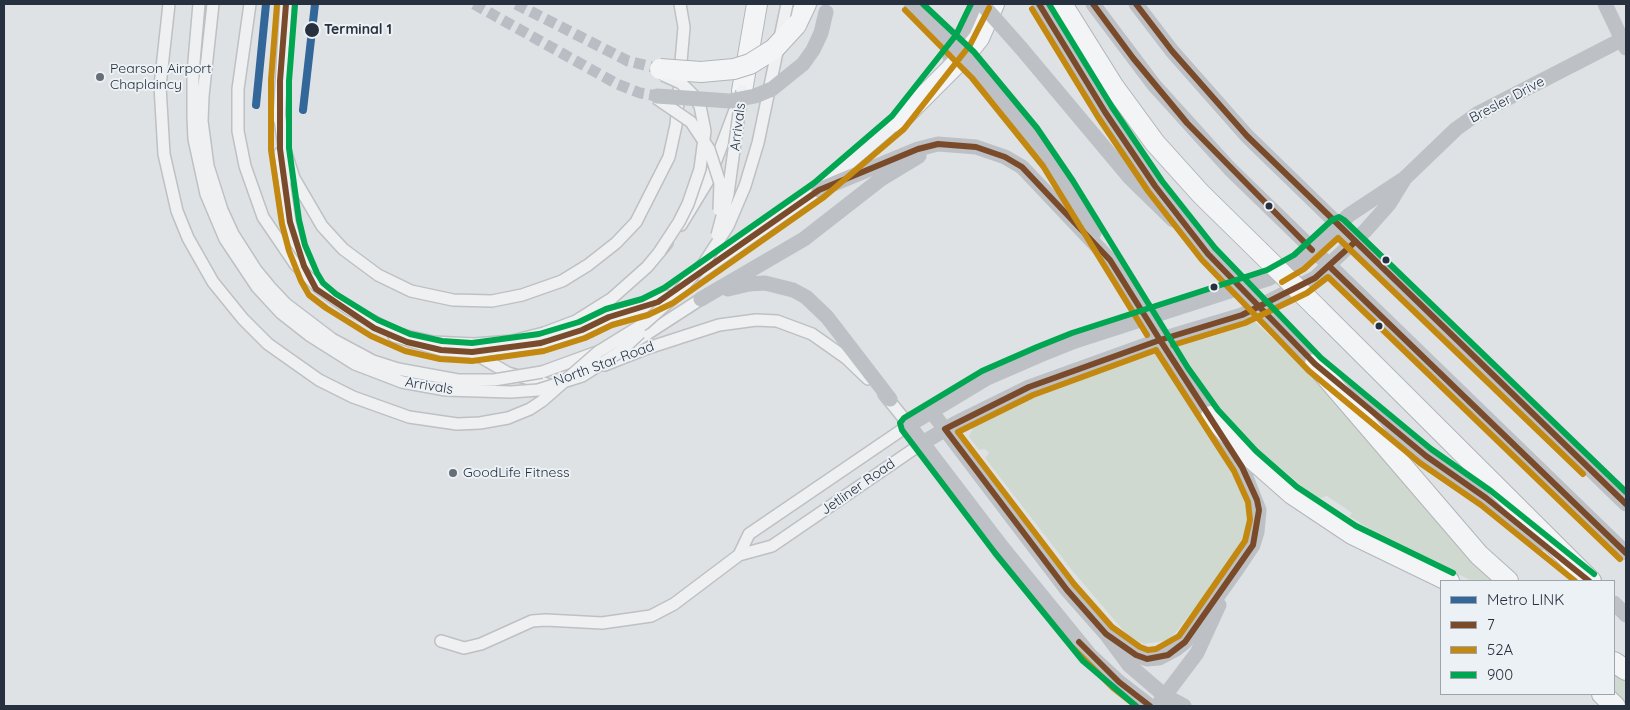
<!DOCTYPE html>
<style>
body{margin:0}
#map{position:relative;width:1630px;height:710px;overflow:hidden;background:#dfe2e5;font-family:Quicksand,sans-serif}
canvas{display:block}
.frame{position:absolute;inset:0;border:5px solid #27303e;pointer-events:none}
.legend{position:absolute;left:1440px;top:580px;width:175px;height:115px;box-sizing:border-box;background:#ecf1f5;border:1px solid #9da4ac;margin:0;padding:6px 9px;list-style:none;font-size:15px;color:#27303e}
.legend li{display:flex;align-items:center;gap:10px;height:25px}
.legend b{width:25px;border:1px solid #9da4ac}
</style>
<div id="map">
<canvas width="1630" height="710"></canvas>
<div class="frame"></div>
<ul class="legend">
<li><b style="height:6px;background:#369"></b>Metro LINK</li>
<li><b style="height:6px;background:#7a4b2a"></b>7</li>
<li><b style="height:6px;background:#c38810"></b>52A</li>
<li><b style="height:6px;background:#00a651"></b>900</li>
</ul>
</div>
<script>
const g = document.querySelector('canvas').getContext('2d');
g.lineJoin = 'round';
function paint(path, color) { g.fillStyle = color; g.fill(path, 'evenodd'); }
const poly = rows => new Path2D(rows.map(r => 'M' + r).join(''));
function strokePath(path, color, width, dash) { g.strokeStyle = color; g.lineWidth = width; g.lineCap = dash ? 'butt' : 'round'; g.setLineDash(dash || []); g.stroke(path); }
function write(font, color, halo, rows, align = 'center') {
  g.font = font + ' Quicksand,sans-serif'; g.lineWidth = 4; g.setLineDash([]); g.textBaseline = 'middle'; g.strokeStyle = halo; g.fillStyle = color; for (const [text, x, y, turn = 0] of rows) {
    g.save(); g.translate(x, y); g.rotate((+turn || 0) * Math.PI / 180); g.textAlign = isNaN(turn) ? turn : align; if (halo) g.strokeText(text, 0, 0); g.fillText(text, 0, 0); g.restore();
  }
}
paint(poly([
 [1255,322,1308,372,1483,572,1493,581,1472,581,1386,539,1349,516,1352,513,1327,496,1317,499,1258,449,1217,407,1173,338,1205,339],
 [1149,346,1198,417,1237,482,1251,511,1248,512,1247,539,1224,569,1209,597,1191,613,1170,640,1144,644,1128,636,1071,569,985,458,989,453,985,449,979,450,969,437,977,419,1005,404],
 [1614,672,1626,680,1626,706,1614,692]
]), '#d0d9d0');
strokePath(poly([
 [474,4,617,84,640,93,657,96],
 [516,4,628,61,660,69]
]), '#babec4', 11, [11, 5.5]);
const street = poly([
 [680,4,684,27,680,74],
 [279,112,284,147,294,178,322,226,343,249,378,275,411,291,453,300,492,301,522,295,562,281,588,265,616,243,636,222,669,157,676,125,679,90],
 [279,119,286,4],
 [280,153,290,222,297,248,310,277],
 [681,225,709,179,738,102],
 [697,275,819,190,898,122],
 [544,333,576,321,611,299,647,267,667,243],
 [394,336,441,350,472,352,505,348,541,343,582,330,609,317,645,307,668,296],
 [633,343,701,299],
 [472,352,508,373,547,384],
 [605,365,648,348,719,325,756,320,777,321,812,334,846,358,868,379],
 [542,372,597,352],
 [739,555,749,534,909,425,884,394],
 [441,641,464,648,481,644,532,621,546,620,602,623,651,616,674,604,739,555,772,546,924,442]
]);
const highway = poly([
 [1062,4,1114,87,1155,143,1201,194,1258,250],
 [796,25,806,4],
 [742,91,757,4],
 [898,122,967,53,979,38,994,4],
 [1318,309,1591,581],
 [1315,364,1479,555,1508,581],
 [1211,416,1250,457,1292,494,1352,534,1449,581],
 [1614,662,1626,670],
 [1602,694,1615,706]
]);
strokePath(street, '#bec0c3', 14);
strokePath(highway, '#b2b5ba', 22);
strokePath(street, '#eff0f1', 11);
strokePath(poly([
 [911,4,925,16],
 [1039,4,1105,112,1155,186,1208,254],
 [1093,4,1154,85,1230,169,1626,553],
 [1136,4,1172,51,1247,136,1626,504],
 [1605,4,1626,48],
 [1021,48,1130,178,1173,220],
 [950,57,963,40,981,4],
 [1001,97,1050,161,1094,233],
 [819,190,918,149,938,144,976,147,1005,157,1022,167,1110,260],
 [728,289,749,284,765,283,793,290,806,297,827,317,890,399],
 [701,299,804,239,881,179,919,156],
 [1275,323,1323,371],
 [1347,391,1426,456,1486,498,1541,543],
 [931,411,1067,590,1106,634,1129,665,1165,696,1184,706],
 [924,442,956,423,1029,387,1165,338,1242,315,1315,278,1365,231,1389,204,1405,178,1456,129,1477,114,1621,40],
 [1614,603,1626,615],
 [1106,634,1136,655,1147,659,1159,658,1176,649,1185,642,1235,572,1253,545,1257,532,1259,510,1242,467,1181,373],
 [1160,702,1197,653,1219,605],
 [1150,706,1119,682,1090,655,1002,547,909,425,987,378,1040,355,1075,341,1270,278,1299,262,1349,215,1405,178]
]), '#bdc0c4', 15);
strokePath(highway, '#f3f4f5', 20);
const streetBridge = poly([
 [169,4,160,86,164,154,177,211,188,238,213,282,243,319,268,344,319,380,353,397,409,417,457,424,480,423,508,418,530,409,542,401,598,352,645,323,672,299,704,263,728,226,745,186,758,143,787,4],
 [199,4,193,73,193,117,194,139,206,194,225,239,257,287,281,313,309,335,355,364,402,382,446,390,511,392,538,390,582,376,621,351,640,333],
 [213,4,203,96,202,121,208,166,222,210,233,234,256,270,270,287,286,304,332,339,373,361,398,369,458,380,494,380,542,372],
 [250,4,238,89,238,131,245,166,263,217,295,264,319,288,349,309,398,334,433,342,474,344,512,341,544,333],
 [656,98,691,122,709,149,720,183,719,210],
 [717,235,728,194,742,91],
 [660,251,679,222,688,204,700,169,705,131,700,106,693,95,681,83,663,75]
]);
const highwayBridge = poly([
 [660,69,701,72,734,69,750,64,774,49,796,25],
 [1258,250,1318,309]
]);
strokePath(streetBridge, '#bec0c3', 14, []);
strokePath(highwayBridge, '#b2b5ba', 22, []);
strokePath(streetBridge, '#eff0f1', 11);
strokePath(poly([
 [982,4,1021,48],
 [925,16,967,58,1001,97],
 [657,96,730,101,755,96,772,89,803,64,813,50,821,33,826,12],
 [1208,254,1275,323],
 [1110,260,1181,373]
]), '#bdc0c4', 15);
strokePath(highwayBridge, '#f3f4f5', 20);
strokePath(poly([
 [286,4,280,81,280,149,290,222,304,266,316,289,374,328,407,342,441,350,472,352,541,343,582,330,609,317,658,302,819,190,918,149,938,144,976,147,1005,157,1022,167,1110,260,1160,340],
 [1039,4,1105,112,1155,186,1208,254,1315,364,1426,456,1486,498,1589,581],
 [1093,4,1133,58,1187,123,1312,250],
 [1136,4,1172,51,1247,136,1626,504],
 [1329,266,1626,553],
 [1160,340,1242,467,1257,500,1259,510,1253,545,1185,642,1168,655,1147,659,1136,655,1106,634,1067,590,945,429,1029,387,1160,340],
 [1160,340,1242,315,1315,278,1355,242],
 [1079,642,1119,682,1150,706]
]), '#7a4b2a', 6);
strokePath(poly([
 [277,4,271,80,271,150,282,224,289,251,301,281,309,295,326,308,371,336,405,351,440,359,472,361,544,351,585,338,612,325,648,315,673,303,824,197,904,129,970,45,989,8],
 [1032,9,1098,117,1148,191,1202,260,1309,371,1420,463,1481,505,1575,581],
 [905,10,972,78,1043,166,1147,335],
 [1282,282,1304,269,1338,238,1583,474],
 [1173,345,1245,323,1307,293,1328,277,1620,559],
 [1156,350,1234,471,1248,502,1250,520,1245,541,1179,636,1156,649,1148,650,1140,647,1112,627,1074,584,958,432,1033,395,1156,350],
 [1073,648,1113,688,1136,706]
]), '#c38810', 6);
strokePath(poly([
 [923,4,974,52,1037,128,1073,181,1188,368,1218,410,1256,451,1297,487,1356,526,1453,573],
 [1049,4,1112,107,1162,181,1215,248,1321,358,1431,449,1491,491,1594,574],
 [295,5,289,81,289,148,299,220,305,245,317,273,323,283,336,294,378,320,410,334,442,341,472,343,539,334,579,322,606,309,642,299,664,288,814,183,892,116,956,35,971,4],
 [1136,706,1083,661,995,553,902,430,900,423,904,418,982,371,1037,347,1072,333,1267,270,1294,255,1332,220,1339,217,1344,220,1626,492]
]), '#00a651', 6);
strokePath(poly([
 [256,105,266,4],
 [303,110,315,4]
]), '#369', 8);
for (const [x, y, r, color] of [
 [312,30,8,"#27303e"],
 [100,77,5,"#676e78"],
 [1269,206,4.5,"#27303e"],
 [1386,260,4.5,"#27303e"],
 [1214,287,4.5,"#27303e"],
 [1379,326,4.5,"#27303e"],
 [453,473,5,"#676e78"]
]) { const dot = new Path2D(); dot.arc(x, y, r, 0, 2 * Math.PI); g.fillStyle = color; g.fill(dot); strokePath(dot, '#ecf1f5', 2); }
write('bold 14px', '#27303e', '#ecf1f5', [
 ["Terminal 1",324,30]
], 'left');
write('14px', '#27303e', '#ecf1f5', [
 ["Pearson Airport",110,69],
 ["Chaplaincy",110,85],
 ["GoodLife Fitness",463,473]
], 'left');
write('14px', '#27303e', '#ecf1f5', [
 ["Bresler Drive",1507,100,-28],
 ["Arrivals",738,127,-83],
 ["North Star Road",604,364,-20],
 ["Arrivals",429,386,9],
 ["Jetliner Road",858,487,-35]
]);
</script>
